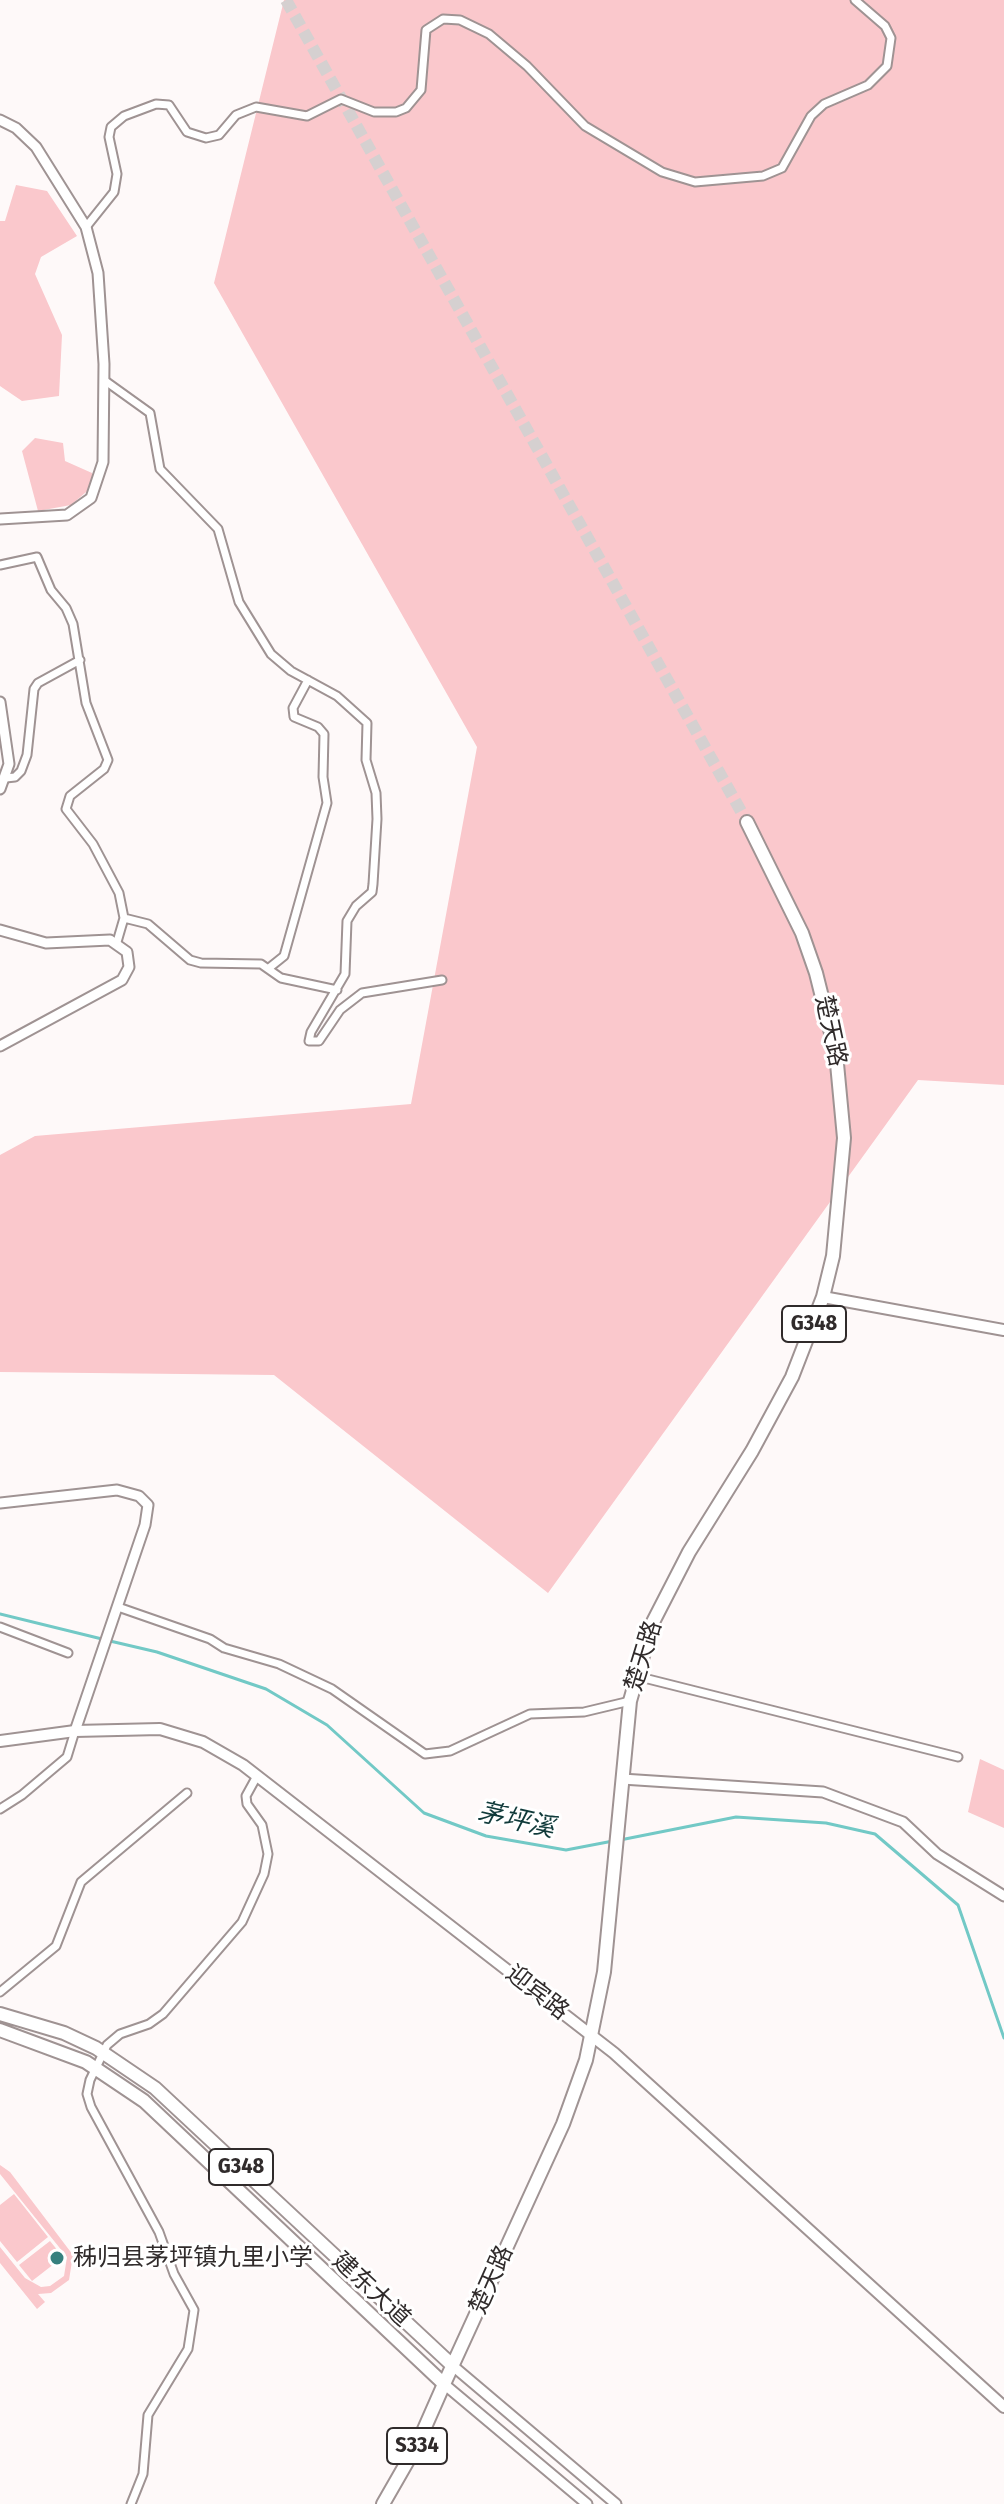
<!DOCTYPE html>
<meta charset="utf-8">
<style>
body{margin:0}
canvas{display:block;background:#fef9f9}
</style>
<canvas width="1004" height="2504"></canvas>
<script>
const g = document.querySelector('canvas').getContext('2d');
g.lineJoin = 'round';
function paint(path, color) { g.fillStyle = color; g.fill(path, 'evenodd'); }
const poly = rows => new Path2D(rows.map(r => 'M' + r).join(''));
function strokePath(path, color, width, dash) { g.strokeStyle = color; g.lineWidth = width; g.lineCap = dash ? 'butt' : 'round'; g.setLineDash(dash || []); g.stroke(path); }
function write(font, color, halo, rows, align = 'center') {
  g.font = font + ' "Fira Sans Condensed","Noto Sans SC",sans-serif'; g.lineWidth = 6; g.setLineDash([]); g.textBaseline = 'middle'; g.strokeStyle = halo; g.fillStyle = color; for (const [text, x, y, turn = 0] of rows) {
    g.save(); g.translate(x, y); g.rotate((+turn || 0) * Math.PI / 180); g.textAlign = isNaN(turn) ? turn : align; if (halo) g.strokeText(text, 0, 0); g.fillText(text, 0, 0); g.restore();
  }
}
paint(poly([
 [284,0,1004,0,1004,1085,918,1080,548,1593,274,1375,0,1372,0,1155,35,1136,411,1104,477,747,214,283],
 [16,185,47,191,77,236,41,257,35,274,62,335,59,396,22,401,0,386,0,221,5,221],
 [35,438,63,443,65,461,92,473,92,487,71,505,38,511,22,451],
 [980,1759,1004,1770,1004,1828,968,1812],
 [0,2165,10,2172,73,2255,69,2280,51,2293,38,2294,45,2302,37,2309,0,2263,0,2247,25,2278,41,2287,50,2286,64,2276,67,2257,0,2174],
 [14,2194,48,2237,17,2262,0,2241,0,2205],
 [50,2241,63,2257,32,2281,19,2265]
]), '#fac8cc');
strokePath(poly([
 [0,1614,102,1639],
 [110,1641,157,1652,266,1689,327,1725,424,1813,486,1836,566,1850,613,1841],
 [620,1840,736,1817,826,1823,875,1834,958,1905,1004,2038]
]), '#72c9c6', 3);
strokePath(poly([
 [286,0,747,822]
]), '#d5d0d0', 12, [12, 6]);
const minor = poly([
 [86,227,114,192,117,174,109,137,111,127,124,116,156,104,169,105,187,132,206,138,219,135,236,115,256,107,307,116,341,99,374,112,396,112,406,108,421,90,426,30,443,19,460,20,489,34,527,66,585,126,662,172,695,182,763,176,782,168,811,116,824,104,868,85,887,66,891,38,885,26,855,0],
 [104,380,150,413,160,469,218,529,239,602,271,654,291,671,337,696,367,723,366,760,376,793,377,819,373,884,372,892,356,906,347,921,345,974,311,1032,309,1041,319,1041,340,1010,362,993,442,980],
 [0,565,37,557,51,590,66,608,73,624,86,703,108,760,104,769,70,796,66,809,93,844,119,893,124,918,117,942],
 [6,778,15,777,21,771,27,755,34,689,38,683,80,660],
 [124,918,148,924,190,960,201,963,261,964,281,978,337,990],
 [269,968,284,956,327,803,323,777,324,734,318,727,294,717,293,708,308,680],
 [118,1607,210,1639,224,1648,279,1664,332,1689,425,1754,450,1751,530,1714,584,1712,630,1701],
 [0,1627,68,1653],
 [636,1676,958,1757],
 [0,1809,22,1795,67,1757,75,1731],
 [0,1992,56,1946,81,1882,187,1793],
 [131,2504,143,2474,148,2415,188,2349,194,2310,174,2274,159,2232,91,2107,87,2094,90,2080,107,2045,120,2034,149,2024,163,2014,242,1922,264,1874,268,1854,262,1825,247,1804,246,1796,257,1776]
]);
const tertiary = poly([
 [0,120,16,128,36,147,86,227,98,273,104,364,103,462,91,498,67,515,0,519],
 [0,702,9,764,0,789],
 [0,930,46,943,110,940,127,952,129,967,122,980,0,1046],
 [0,1503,117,1490,139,1496,148,1505,145,1525,75,1731],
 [622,1779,823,1792,903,1822,937,1854,1004,1896],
 [453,2366,616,2504],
 [444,2384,587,2504]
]);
const secondary = poly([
 [823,1297,1004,1330],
 [0,1741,75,1731,160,1729,203,1742,243,1765,614,2053,1004,2407]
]);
const primary = poly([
 [383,2504,418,2443,444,2384]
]);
const trunk = poly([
 [0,2014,64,2033,96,2048,155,2088,453,2366],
 [0,2030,86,2062,144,2101,444,2384,563,2124,586,2060,604,1972,630,1701,652,1624,689,1552,752,1451,792,1377,823,1297,833,1256,844,1138,836,1053,816,973,802,933,747,822]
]);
strokePath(minor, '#9f9393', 11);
strokePath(tertiary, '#9f9393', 13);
strokePath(secondary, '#9f9393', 14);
strokePath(primary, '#9f9393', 16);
strokePath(trunk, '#9f9393', 16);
strokePath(minor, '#fff', 7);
strokePath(tertiary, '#fff', 9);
strokePath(secondary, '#fff', 10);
strokePath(primary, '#fff', 12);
strokePath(trunk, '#fff', 12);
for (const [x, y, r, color] of [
 [57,2258,8,"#37807e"]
]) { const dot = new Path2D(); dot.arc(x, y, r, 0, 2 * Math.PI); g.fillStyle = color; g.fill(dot); strokePath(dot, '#fff', 3); }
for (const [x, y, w] of [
 [814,1324,64],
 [241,2167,64],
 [417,2446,60]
]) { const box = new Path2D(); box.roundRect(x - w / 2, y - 18, w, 36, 6); g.fillStyle = '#fff'; g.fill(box); strokePath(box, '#302b2b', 2); }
write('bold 22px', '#302b2b', null, [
 ["G348",814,1324],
 ["G348",241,2167],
 ["S334",417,2446]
]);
write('24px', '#302b2b', '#fff', [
 ["楚天路",830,1031,78],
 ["楚天路",644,1656,-73],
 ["迎宾路",537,1993,38],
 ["楚天路",492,2280,-66],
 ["建东大道",371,2290,43]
]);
write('24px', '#302b2b', '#fff', [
 ["秭归县茅坪镇九里小学",73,2258]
], 'left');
write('italic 26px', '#103a3a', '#fff', [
 ["茅坪溪",516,1821,13]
]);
</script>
